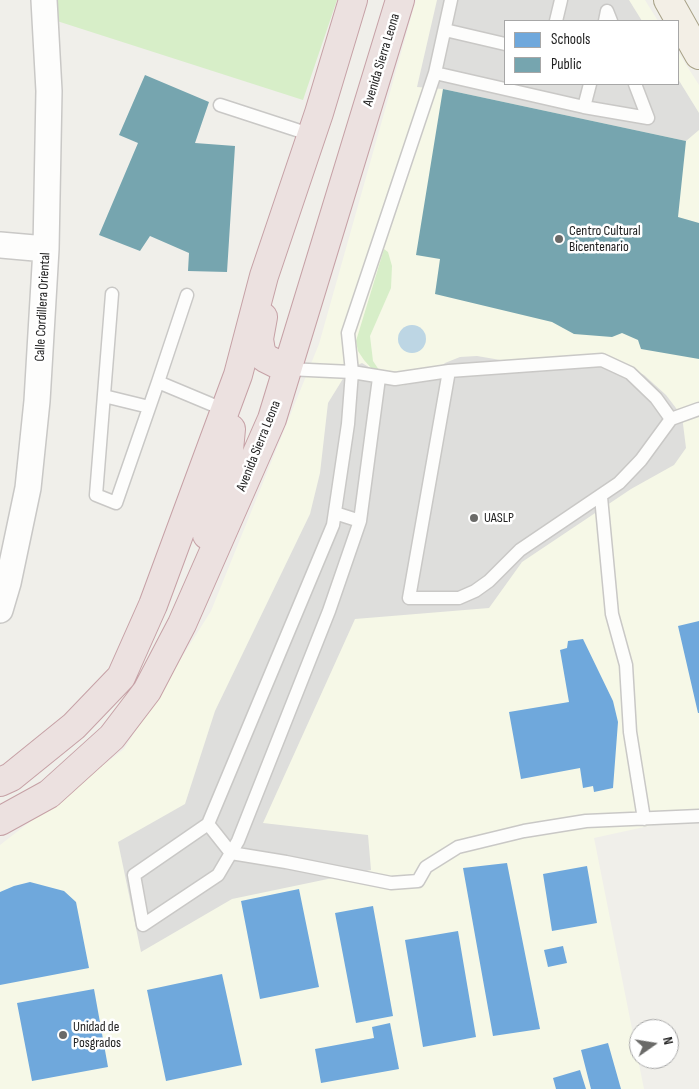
<!DOCTYPE html>
<style>
body{margin:0}
#map{position:relative;width:699px;height:1089px;overflow:hidden;background:#f0efea;font-family:"Sofia Sans Condensed",sans-serif}
canvas{display:block}
.legend{position:absolute;left:504px;top:20px;width:175px;height:65px;box-sizing:border-box;background:#fff;border:1px solid #a7a7a7;margin:0;padding:6px 9px;list-style:none;font-size:15px;color:#222}
.legend li{display:flex;align-items:center;gap:10px;height:25px}
.legend b{width:25px;border:1px solid #a7a7a7}
.north{position:absolute;left:629px;top:1019px;width:50px;height:50px;box-sizing:border-box;background:#fff;border:1px solid #a7a7a7;border-radius:50%;rotate:77deg;font-size:14px;font-weight:700;line-height:20px;text-align:center;color:#222}
.north::after{content:'';display:block;margin:auto;width:18px;height:22px;background:#6a6a68;clip-path:polygon(50% 0,100% 100%,50% 72%,0 100%)}
</style>
<div id="map">
<canvas width="699" height="1089"></canvas>
<ul class="legend">
<li><b style="height:14px;background:#6fa8dc"></b>Schools</li>
<li><b style="height:14px;background:#76a5af"></b>Public</li>
</ul>
<div class="north">N</div>
</div>
<script>
const g = document.querySelector('canvas').getContext('2d');
g.lineJoin = 'round';
function paint(path, color) { g.fillStyle = color; g.fill(path, 'evenodd'); }
const poly = rows => new Path2D(rows.map(r => 'M' + r).join(''));
function strokePath(path, color, width, dash) { g.strokeStyle = color; g.lineWidth = width; g.lineCap = dash ? 'butt' : 'round'; g.setLineDash(dash || []); g.stroke(path); }
function write(font, color, halo, rows, align = 'center') {
  g.font = font + ' "Sofia Sans Condensed",sans-serif'; g.lineWidth = 5; g.setLineDash([]); g.textBaseline = 'middle'; g.strokeStyle = halo; g.fillStyle = color; for (const [text, x, y, turn = 0] of rows) {
    g.save(); g.translate(x, y); g.rotate((+turn || 0) * Math.PI / 180); g.textAlign = isNaN(turn) ? turn : align; if (halo) g.strokeText(text, 0, 0); g.fillText(text, 0, 0); g.restore();
  }
}
paint(poly([
 [416,0,645,0,658,21,505,21,505,84,678,84,678,52,699,85,699,815,594,838,644,1089,0,1089,0,845,124,749,211,611,319,344]
]), '#f6f8e7');
paint(poly([
 [437,0,629,0,642,21,505,21,505,84,678,84,678,79,699,113,699,130,686,141,443,89,417,87],
 [572,355,621,363,644,375,666,395,682,416,686,448,674,465,631,489,522,562,489,608,355,619,263,823,368,835,371,870,232,899,141,952,118,842,185,804,215,711,310,514,320,473,328,403,349,369,362,363,400,386,421,382,445,363,460,357,477,356,524,364,554,363]
]), '#dededc');
paint(poly([
 [54,0,337,0,303,100,57,21],
 [384,249,388,252,392,266,391,288,370,336,373,361,379,370,372,369,364,360,358,351,356,341]
]), '#d7eec8');
paint(poly([
 '398 339a14 14 0 1 1 28 0a14 14 0 1 1-28 0Z'
]), '#bdd6e4');
paint(poly([
 [699,621,699,713,698,713,678,626],
 [583,639,613,701,618,722,613,788,594,792,593,786,583,788,580,768,521,779,509,712,569,702,560,650,567,648,568,641],
 [507,863,540,1029,493,1036,463,868],
 [587,866,597,923,552,931,543,874],
 [30,882,64,891,76,902,89,968,0,985,0,892,14,886],
 [299,889,319,987,260,999,241,901],
 [373,906,393,1016,356,1023,335,913],
 [458,931,476,1037,423,1047,405,940],
 [563,946,567,963,548,967,544,950],
 [222,974,242,1065,166,1081,147,990],
 [94,989,108,1067,32,1081,17,1003],
 [390,1023,399,1069,321,1083,315,1049,374,1038,372,1027],
 [608,1043,621,1089,591,1089,581,1050],
 [580,1070,586,1089,556,1089,553,1078]
]), '#6fa8dc');
paint(poly([
 [145,75,209,102,195,143,235,146,227,272,188,271,189,253,150,236,140,251,99,235,138,143,119,135],
 [443,89,686,141,678,217,699,223,699,359,641,349,638,340,622,333,612,337,574,334,552,322,435,294,440,259,416,255]
]), '#76a5af');
const lane = poly([
 [556,21,561,0],
 [605,21,607,11,611,21],
 [445,30,505,44],
 [435,73,584,107,590,84],
 [635,84,648,118],
 [220,105,312,135],
 [584,107,648,118],
 [112,294,96,495,116,503,158,382],
 [187,295,158,382,225,410],
 [287,369,352,372,395,379,449,371,409,598,459,598,475,591,489,581,520,550,619,483,641,460,671,419,699,409],
 [449,371,602,360,630,373,656,398,671,419],
 [379,378,360,521,329,611,238,841,218,875,143,925,134,875,208,824,333,525,348,424,352,372,348,333,435,73,451,0],
 [104,396,149,407],
 [601,497,612,614,626,665,630,732,644,819],
 [335,513,360,521],
 [208,824,231,853,286,862,391,883,418,881,426,867,458,847,524,831,586,821,699,816]
]);
const street = poly([
 [0,245,46,249],
 [0,610,8,583,28,488,37,401,46,249,49,91,44,0]
]);
const primary = poly([
 [668,0,699,55]
]);
const highway = poly([
 [263,317,259,339,261,351,265,358,287,369],
 [207,535,229,450,231,429],
 [0,782,11,777,74,726,121,677,153,605,238,375,264,276,319,113,353,0],
 [0,821,49,794,112,737,147,691,182,624,272,419,400,0]
]);
strokePath(lane, '#c9c8c6', 15);
strokePath(street, '#c9c8c6', 28);
strokePath(primary, '#a7a186', 30);
strokePath(highway, '#c6a1a6', 30);
strokePath(lane, '#fdfdfc', 12);
strokePath(street, '#fdfdfc', 25);
strokePath(primary, '#f3efe6', 28);
strokePath(highway, '#ece1e0', 28);
for (const [x, y, r, color] of [
 [559,239,5,"#6a6a68"],
 [474,518,5,"#6a6a68"],
 [63,1035,5,"#6a6a68"]
]) { const dot = new Path2D(); dot.arc(x, y, r, 0, 2 * Math.PI); g.fillStyle = color; g.fill(dot); strokePath(dot, '#fff', 2); }
write('14px', '#222', '#fff', [
 ["Avenida Sierra Leona",382,60,-73],
 ["Calle Cordillera Oriental",43,307,-87],
 ["Avenida Sierra Leona",259,446,-68]
]);
write('14px', '#222', '#fff', [
 ["Centro Cultural",569,231],
 ["Bicentenario",569,247],
 ["UASLP",484,518],
 ["Unidad de",73,1027],
 ["Posgrados",73,1043]
], 'left');
</script>
